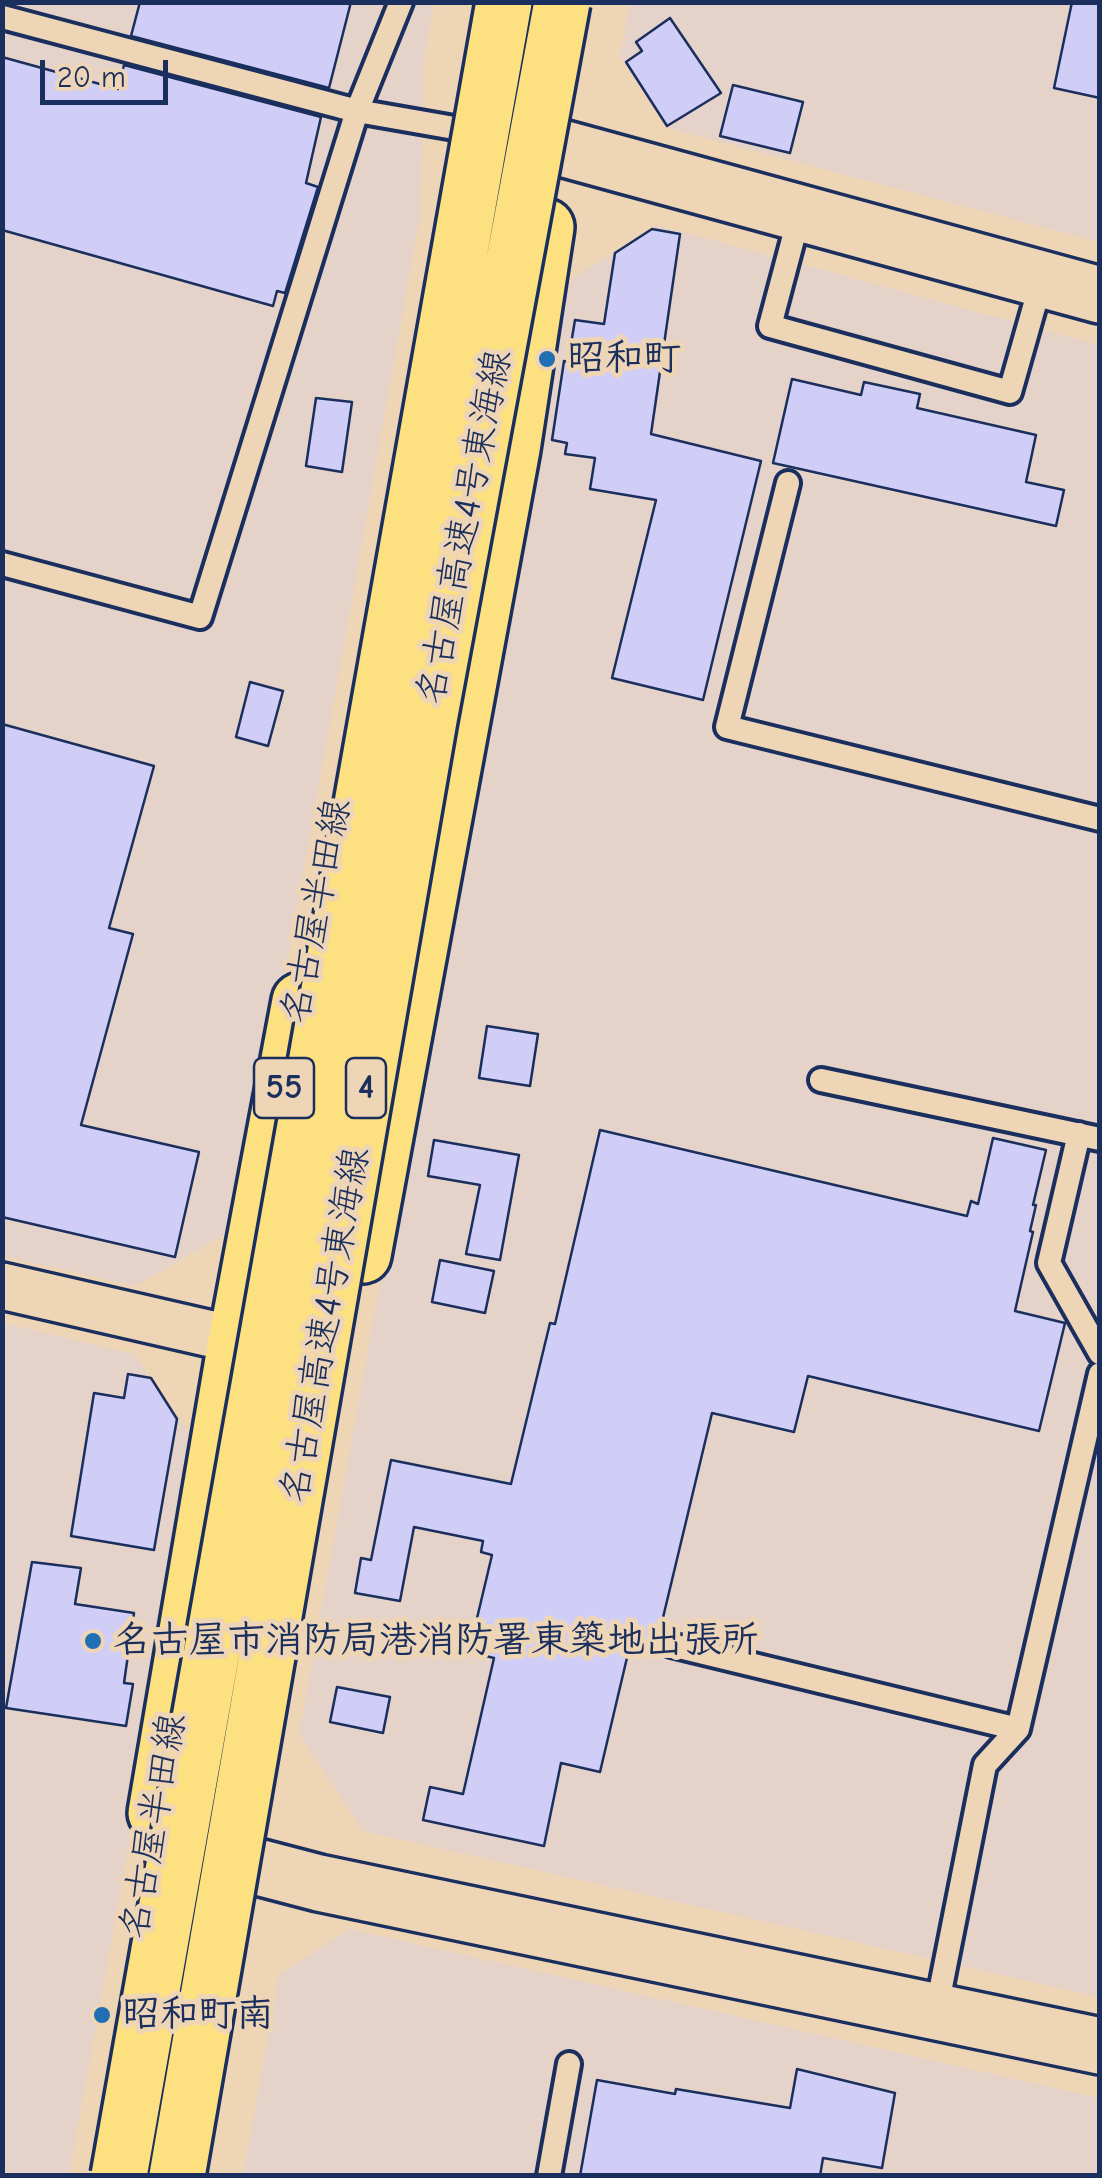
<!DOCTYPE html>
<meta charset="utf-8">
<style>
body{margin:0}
#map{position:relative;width:1102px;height:2178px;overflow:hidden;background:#eed5b6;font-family:"Comic Neue",sans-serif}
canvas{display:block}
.frame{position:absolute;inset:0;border:5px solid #1b2f5e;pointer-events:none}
.scale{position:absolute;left:40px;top:60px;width:128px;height:45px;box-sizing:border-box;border:5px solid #1b2f5e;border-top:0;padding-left:12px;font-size:30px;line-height:35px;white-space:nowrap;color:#1b2f5e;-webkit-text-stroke:8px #eed5b6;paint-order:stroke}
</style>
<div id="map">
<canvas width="1102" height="2178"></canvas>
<div class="frame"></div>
<div class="scale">20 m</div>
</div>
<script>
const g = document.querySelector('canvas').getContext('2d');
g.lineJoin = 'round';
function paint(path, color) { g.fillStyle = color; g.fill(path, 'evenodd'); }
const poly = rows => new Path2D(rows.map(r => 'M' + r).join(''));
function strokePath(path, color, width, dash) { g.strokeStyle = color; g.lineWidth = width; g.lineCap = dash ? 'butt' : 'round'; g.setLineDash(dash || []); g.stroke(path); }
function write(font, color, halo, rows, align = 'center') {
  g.font = font + ' "Comic Neue","Klee One",sans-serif'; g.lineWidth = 10; g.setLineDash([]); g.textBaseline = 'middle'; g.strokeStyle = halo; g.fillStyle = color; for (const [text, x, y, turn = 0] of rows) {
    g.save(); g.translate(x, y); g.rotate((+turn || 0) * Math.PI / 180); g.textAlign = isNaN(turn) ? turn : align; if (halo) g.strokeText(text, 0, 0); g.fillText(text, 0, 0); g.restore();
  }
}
paint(poly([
 [3,3,434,3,424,59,421,210,241,1225,135,1286,3,1256],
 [630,3,1099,3,1099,242,668,128,620,57],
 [657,225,1099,345,1099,1997,363,1831,299,1734,558,288],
 [3,1323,134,1354,201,1450,69,2175,3,2176],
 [350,1929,1099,2098,1099,2175,243,2176,279,1975]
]), '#e5d3ca');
const building = poly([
 [140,2,351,2,329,88,131,36,140,2],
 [1072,2,1100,2,1100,98,1054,88,1072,2],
 [670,18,721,93,667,126,626,62,642,51,636,42,670,18],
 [2,57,118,89,124,65,321,117,306,183,318,187,285,293,277,291,273,306,2,230,2,57],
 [733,85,803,102,790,153,720,136,733,85],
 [652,229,680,234,651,434,761,461,703,700,612,678,656,500,590,489,595,458,565,454,567,443,552,440,564,361,568,362,575,320,604,324,615,253,652,229],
 [792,379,861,395,864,382,920,394,917,408,1036,435,1026,482,1064,490,1056,526,773,463,792,379],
 [316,398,352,402,342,472,306,466,316,398],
 [250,682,283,691,268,746,236,737,250,682],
 [2,724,154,766,109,928,133,934,81,1125,199,1152,175,1257,2,1217,2,724],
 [487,1026,538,1034,530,1086,479,1078,487,1026],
 [600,1130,967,1216,971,1201,978,1204,993,1138,1046,1150,1033,1205,1036,1205,1030,1231,1033,1232,1015,1311,1065,1323,1039,1431,808,1376,794,1432,712,1413,655,1651,630,1645,600,1772,561,1763,544,1846,423,1820,430,1787,463,1794,494,1658,469,1652,492,1555,481,1552,483,1541,414,1527,400,1601,355,1593,361,1558,371,1560,391,1460,511,1484,550,1323,555,1324,600,1130],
 [434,1140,519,1155,500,1260,466,1254,480,1185,428,1176,434,1140],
 [440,1260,494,1271,485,1313,432,1302,440,1260],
 [128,1374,151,1378,177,1419,154,1550,71,1536,94,1393,124,1398,128,1374],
 [32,1562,81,1568,75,1604,134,1613,124,1683,133,1684,126,1726,6,1708,32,1562],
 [337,1687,390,1697,383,1733,330,1722,337,1687],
 [797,2069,895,2093,882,2168,823,2158,820,2176,580,2176,597,2080,675,2094,676,2089,790,2108,797,2069]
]);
paint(building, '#d0cef7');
strokePath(building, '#1b2f5e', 2.5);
const service = poly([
 [2,17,357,111,540,143],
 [800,213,770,326,1010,392,1042,279],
 [788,483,727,727,1100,819],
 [2,564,200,617,357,111,401,2],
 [821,1080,1100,1139],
 [1079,1134,1049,1263,1100,1353],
 [671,1645,1018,1729],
 [936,2012,985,1765,1018,1729,1100,1374],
 [549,2176,569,2064]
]);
const minor = poly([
 [2,1286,268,1347]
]);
const tertiary = poly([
 [558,147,1100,295],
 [254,1866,319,1883,1100,2046]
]);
const primary = poly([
 [363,1255,512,449,546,227],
 [156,1813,236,1342,300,1001]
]);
strokePath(service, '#1b2f5e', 30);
strokePath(minor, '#1b2f5e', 52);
strokePath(tertiary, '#1b2f5e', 62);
strokePath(primary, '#1b2f5e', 62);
strokePath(service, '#eed5b6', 22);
strokePath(minor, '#eed5b6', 45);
strokePath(tertiary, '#eed5b6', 55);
strokePath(primary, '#fde080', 55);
const motorwayBridge = poly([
 [119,2176,504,2],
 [177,2176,429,720,562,2]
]);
strokePath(motorwayBridge, '#1b2f5e', 62, []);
strokePath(motorwayBridge, '#fde080', 55);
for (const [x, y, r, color] of [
 [547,359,10,"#1f6fb2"],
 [93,1641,10,"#1f6fb2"],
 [102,2015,10,"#1f6fb2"]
]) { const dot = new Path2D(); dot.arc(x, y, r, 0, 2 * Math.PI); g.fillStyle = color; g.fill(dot); strokePath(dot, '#eed5b6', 4); }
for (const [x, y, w] of [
 [284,1088,60],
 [366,1088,40]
]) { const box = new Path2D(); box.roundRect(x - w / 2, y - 30, w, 60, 8); g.fillStyle = '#eed5b6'; g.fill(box); strokePath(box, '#1b2f5e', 2.5); }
write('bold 35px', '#1b2f5e', null, [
 ["55",284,1088],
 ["4",366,1088]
]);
write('bold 38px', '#1b2f5e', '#eed5b6', [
 ["昭和町",567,359],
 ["名古屋市消防局港消防署東築地出張所",113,1641],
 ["昭和町南",122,2015]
], 'left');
write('38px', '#1b2f5e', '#eed5b6', [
 ["名古屋高速4号東海線",465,527,-79],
 ["名古屋半田線",317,911,-79],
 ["名古屋高速4号東海線",326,1325,-80],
 ["名古屋半田線",154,1826,-80]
]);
</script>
